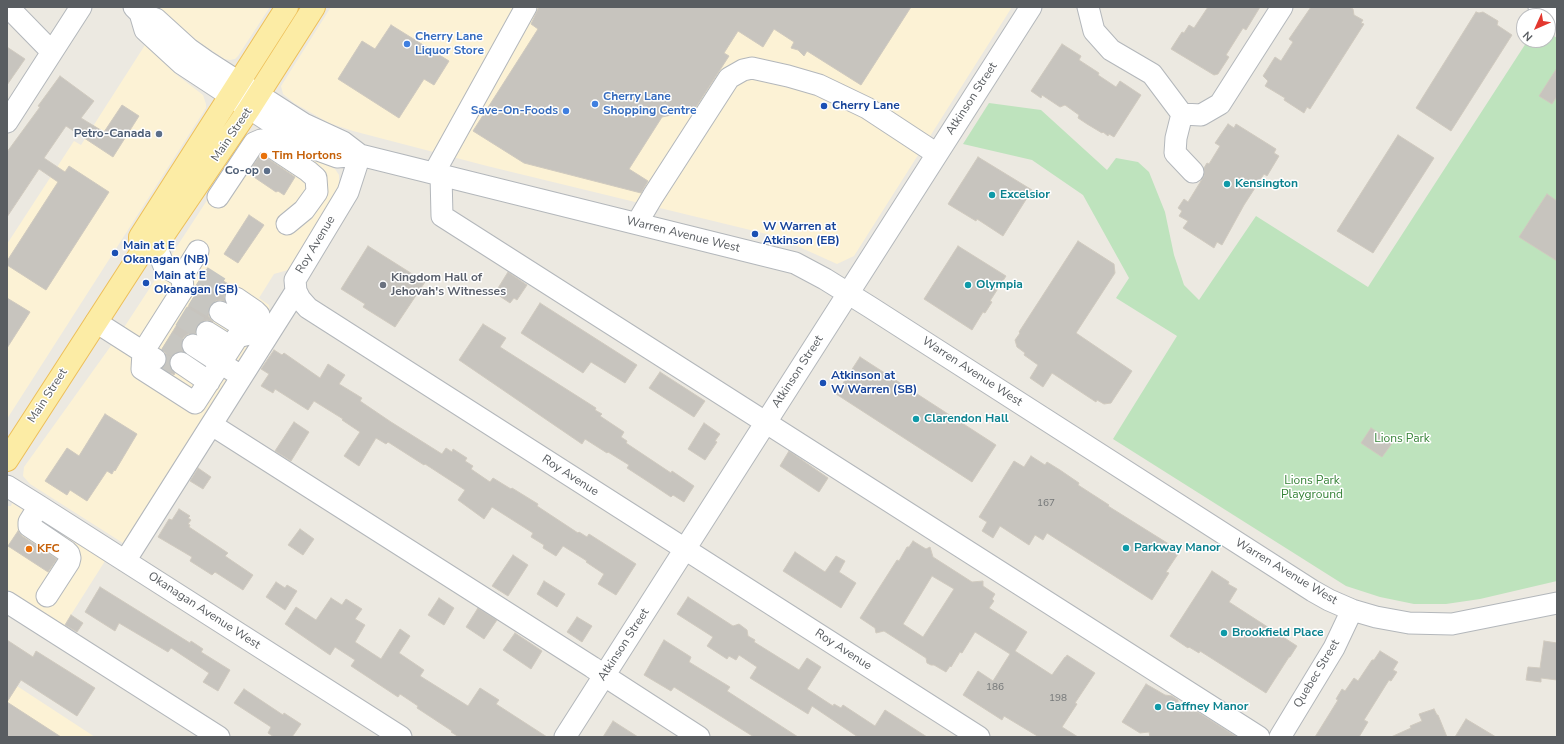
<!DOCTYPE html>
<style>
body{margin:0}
#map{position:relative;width:1564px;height:744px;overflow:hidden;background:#ece9e1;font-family:"Nunito Sans",sans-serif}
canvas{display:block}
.frame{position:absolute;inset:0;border:8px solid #595d61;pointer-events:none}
.north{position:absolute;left:1516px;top:8px;width:40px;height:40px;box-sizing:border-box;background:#fff;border:1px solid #bdbec0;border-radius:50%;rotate:225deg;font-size:11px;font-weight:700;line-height:16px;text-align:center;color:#595d61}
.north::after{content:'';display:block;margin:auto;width:14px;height:18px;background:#e3382f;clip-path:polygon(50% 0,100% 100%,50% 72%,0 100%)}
</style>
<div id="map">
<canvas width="1564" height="744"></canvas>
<div class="frame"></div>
<div class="north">N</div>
</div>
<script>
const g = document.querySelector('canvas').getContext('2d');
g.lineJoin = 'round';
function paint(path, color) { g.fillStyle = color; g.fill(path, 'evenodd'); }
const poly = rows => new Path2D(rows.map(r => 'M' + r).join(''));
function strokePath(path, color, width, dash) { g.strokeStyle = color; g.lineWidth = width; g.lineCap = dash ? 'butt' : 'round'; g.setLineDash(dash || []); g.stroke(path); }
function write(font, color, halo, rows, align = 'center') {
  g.font = font + ' "Nunito Sans",sans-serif'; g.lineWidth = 3; g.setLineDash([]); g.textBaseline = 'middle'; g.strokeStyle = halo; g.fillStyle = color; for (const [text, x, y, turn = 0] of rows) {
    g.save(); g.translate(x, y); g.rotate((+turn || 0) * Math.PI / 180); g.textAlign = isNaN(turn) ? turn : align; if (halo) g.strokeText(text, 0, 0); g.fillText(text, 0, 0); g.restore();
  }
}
paint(poly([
 [159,7,270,7,238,56,235,59,230,60,224,59,196,40],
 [331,7,1012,7,854,256,837,264,775,236,487,166,353,131,329,123,294,103,283,94,281,86],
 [145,45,177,75,203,95,206,104,206,108,7,419,7,244,74,141,81,145],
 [251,133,335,169,339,175,339,182,342,182,288,270,274,274,259,298,269,305,271,320,126,545,30,484,23,476,24,467,123,329],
 [12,503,105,561,62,629,7,594,7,506,11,506],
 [7,680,17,686,95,737,7,737]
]), '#fcf2d5');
paint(poly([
 [1548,32,1557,38,1557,581,1480,599,1446,604,1414,604,1380,597,1346,586,1113,439,1177,336,1116,298,1129,278,1083,195,1032,160,963,144,989,103,1041,110,1107,170,1116,158,1138,162,1149,172,1165,212,1174,255,1184,285,1199,300,1256,216,1368,287,1528,40,1548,40]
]), '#bee3bd');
const building = poly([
 [539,7,911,7,861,85,807,51,804,56,798,50,791,48,794,42,774,29,763,47,738,31,724,53,729,56,694,110,662,117,629,169,648,181,641,193,524,163,473,131,538,29,531,24,539,7],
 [1208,7,1260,7,1246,30,1243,28,1226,55,1229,57,1218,74,1214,75,1171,49,1182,32,1184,33,1189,25,1194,28,1208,7],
 [1311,7,1349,7,1353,9,1354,15,1363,20,1361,23,1364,24,1310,109,1307,107,1304,113,1284,100,1285,98,1265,86,1268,81,1263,76,1275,57,1281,61,1293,42,1289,39,1311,7],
 [1476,12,1479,13,1483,12,1498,21,1497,25,1512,35,1451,131,1416,108,1476,12],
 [391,25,449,61,434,85,424,79,399,118,338,79,362,41,375,49,391,25],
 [1062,44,1081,56,1079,60,1099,73,1098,75,1116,87,1120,81,1141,95,1114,137,1109,134,1108,136,1103,132,1102,133,1087,124,1078,118,1079,115,1065,105,1060,107,1042,95,1041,98,1031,91,1062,44],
 [7,47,25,59,7,85,7,47],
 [1557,68,1557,96,1552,104,1539,96,1557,68],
 [60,76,94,101,81,118,104,132,122,105,139,116,113,157,66,126,44,158,65,172,69,166,109,192,46,290,7,265,7,261,58,182,39,169,7,217,7,152,40,107,38,106,60,76],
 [1228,124,1234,128,1236,124,1276,149,1274,153,1279,156,1267,176,1264,174,1244,205,1222,245,1217,242,1214,248,1183,228,1188,221,1179,216,1182,211,1178,208,1184,199,1188,202,1204,176,1204,168,1207,163,1209,164,1220,146,1215,143,1228,124],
 [1398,135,1434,158,1373,253,1337,231,1398,135],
 [261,154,295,177,284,195,278,191,276,192,248,173,261,154],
 [978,157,1032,190,1003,236,977,219,976,221,948,204,978,157],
 [1547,194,1557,201,1557,261,1519,237,1547,194],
 [249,215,264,225,238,263,224,254,249,215],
 [1078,241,1114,264,1115,273,1076,333,1132,371,1111,403,1104,404,1097,400,1096,402,1052,373,1043,387,1030,378,1038,365,1024,355,1025,353,1017,347,1015,340,1020,333,1019,332,1078,241],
 [368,246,425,282,395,327,363,307,365,304,341,289,368,246],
 [958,246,1006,276,990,301,992,302,985,313,983,312,972,330,924,299,958,246],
 [206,270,233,287,226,292,224,297,225,301,220,300,215,301,210,306,208,312,209,317,213,322,207,320,201,322,197,326,195,334,188,334,183,338,181,345,183,351,175,352,171,357,169,362,170,369,175,373,174,375,163,368,166,365,167,359,166,353,162,349,197,292,194,290,195,287,206,270],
 [508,272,527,285,517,300,514,298,510,303,495,293,508,272],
 [7,298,30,312,7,348,7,298],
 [540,303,637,365,625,383,591,362,583,373,521,333,540,303],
 [483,324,506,338,500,347,596,408,595,410,602,414,600,416,624,432,621,437,627,441,626,443,671,473,672,471,694,486,684,502,673,495,671,497,647,481,627,468,629,465,608,452,607,453,585,439,582,444,459,360,483,324],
 [274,350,282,355,284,353,320,378,328,364,345,375,339,384,362,398,360,401,391,422,442,454,446,448,452,452,453,449,467,458,465,461,473,466,471,469,490,482,493,478,511,489,512,488,538,504,537,506,578,533,579,532,587,537,589,534,636,564,620,589,616,595,598,584,604,574,586,562,587,561,563,546,556,556,543,548,544,545,531,537,533,533,492,507,484,519,458,500,465,490,425,464,424,465,388,442,386,444,376,438,359,466,344,456,360,432,342,420,343,419,314,401,308,410,275,389,273,393,261,386,269,374,261,369,274,350],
 [860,357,996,445,972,482,836,394,860,357],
 [660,372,705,401,694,417,649,388,660,372],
 [105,414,137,434,115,471,114,470,112,474,107,471,87,501,70,490,67,495,45,481,67,448,79,456,105,414],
 [294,422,309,432,291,461,275,451,294,422],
 [704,423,720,434,715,441,717,442,705,460,688,449,704,423],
 [1371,428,1393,442,1382,457,1361,443,1371,428],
 [789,451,828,478,819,492,780,466,789,451],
 [1031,456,1045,465,1047,462,1060,470,1079,483,1078,485,1109,505,1108,506,1180,551,1166,572,1169,573,1152,600,1047,533,1043,540,1035,535,1029,545,1000,526,993,538,982,531,987,522,979,517,1014,461,1024,467,1031,456],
 [198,468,211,477,203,489,190,481,198,468],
 [179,509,190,516,188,518,191,520,188,524,190,525,189,527,228,553,225,556,253,575,243,590,215,572,212,575,190,561,192,557,158,537,169,519,172,520,179,509],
 [300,529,314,539,303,555,288,545,300,529],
 [18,531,22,536,57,559,48,572,8,546,18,531],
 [913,541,926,549,930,547,933,557,972,582,983,581,983,586,995,594,992,599,994,601,989,608,1027,632,1015,651,1052,675,1065,657,1066,657,1067,655,1095,673,1075,703,1077,704,1062,727,1078,737,1039,737,1004,716,1002,720,963,695,978,671,993,681,1010,654,975,632,962,653,960,652,951,667,950,666,946,672,934,665,931,665,927,663,926,658,884,631,876,633,875,628,860,618,897,560,899,561,907,547,909,547,913,541],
 [932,576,954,589,923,637,903,624,932,576],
 [795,552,825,572,836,556,845,561,839,572,856,583,841,608,783,571,795,552],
 [513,555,528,565,508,596,492,586,513,555],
 [1212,571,1229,582,1228,584,1237,589,1229,602,1297,646,1290,657,1289,657,1266,693,1200,651,1199,653,1189,647,1188,648,1170,636,1212,571],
 [544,581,565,594,557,607,537,594,544,581],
 [276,582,285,588,287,585,297,591,285,610,266,597,276,582],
 [100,587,190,643,191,641,203,649,201,652,230,670,218,691,203,682,209,673,171,648,168,652,119,623,115,631,85,612,100,587],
 [688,597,733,626,739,624,747,630,748,636,755,640,754,642,799,670,807,658,821,667,807,689,833,706,834,704,841,708,843,705,875,726,885,710,927,737,858,737,812,706,808,714,750,678,757,667,739,655,736,660,729,656,727,659,707,646,713,637,677,614,688,597],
 [331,598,342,605,346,599,362,609,355,619,365,625,355,642,381,659,400,629,410,636,399,653,424,670,420,676,468,706,480,688,499,700,496,704,547,737,459,737,451,732,452,731,417,708,418,706,400,694,398,697,351,666,355,660,335,647,330,655,285,624,296,607,316,620,331,598],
 [439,598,454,608,444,625,428,615,439,598],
 [478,608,497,620,484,639,466,627,478,608],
 [71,615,83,623,77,632,65,625,71,615],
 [577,617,592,626,582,642,567,632,577,617],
 [515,633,542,651,531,669,503,650,515,633],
 [7,640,33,657,36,651,95,688,77,716,21,680,7,702,7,640],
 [664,640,691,657,689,662,730,687,727,691,798,737,754,737,674,687,671,691,644,675,664,640],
 [1544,641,1557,643,1557,680,1541,678,1541,682,1526,680,1528,667,1540,668,1544,641],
 [1380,651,1398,662,1393,670,1397,672,1391,681,1389,680,1364,720,1368,722,1359,737,1315,737,1338,700,1336,699,1342,689,1345,691,1354,678,1358,681,1372,660,1374,660,1380,651],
 [1146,684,1165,695,1172,696,1178,700,1178,703,1193,712,1196,711,1237,737,1150,737,1149,732,1140,733,1122,722,1146,684],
 [244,689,283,715,284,713,301,724,292,737,274,737,268,733,271,727,234,703,244,689],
 [7,702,61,737,7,737,7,702],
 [1434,709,1437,715,1438,715,1447,737,1391,737,1411,728,1410,726,1422,721,1419,714,1434,709],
 [1466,719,1496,737,1455,737,1466,719],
 [613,721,638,737,603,737,613,721]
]);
paint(building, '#c7c4be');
strokePath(building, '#d0cabf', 1);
strokePath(poly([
 [202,276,236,298],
 [194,296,220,312],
 [181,316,207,332],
 [167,341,187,354],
 [155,359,175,372]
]), '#c7c6c1', 21, [21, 10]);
const minor = poly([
 [8,7,52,52],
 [134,7,140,13,145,30,182,64,296,139,315,149,337,157,360,155,795,263,825,279,870,307,1313,591,1329,600,1352,610,1376,617,1409,623,1452,624,1557,603],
 [1088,7,1094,31,1111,50,1152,74,1182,114,1201,115,1220,104,1282,7],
 [1539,7,1557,19],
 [140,13,156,19,189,49,206,61,304,124,343,142,360,155],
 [1182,114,1176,138,1175,153,1193,172],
 [7,122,81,7],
 [360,155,348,192,295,280,296,291,300,299,308,308,979,737],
 [434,173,526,7],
 [441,175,442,216,1259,737],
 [218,197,254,143,261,140,308,171,316,178,317,192,304,210,287,224],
 [637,223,653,196,729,78,743,70,752,68,788,76,819,85,867,108,937,154],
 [182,277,198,251],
 [236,298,255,311,259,315,259,320,253,333,237,337],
 [96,322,143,352,183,289,182,277,164,266,156,246],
 [207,332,231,347],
 [193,345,233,371],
 [155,359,143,352,142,369,195,403,244,327,220,312],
 [181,363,209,382],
 [212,425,592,667,611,680,699,737],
 [7,486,39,506,401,737],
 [39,506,29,522,29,526,66,551,69,554,70,558,69,562,47,596],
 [125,561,296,291],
 [7,602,219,737],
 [565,737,1031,7],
 [1280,737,1334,648,1352,610]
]);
const major = poly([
 [141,253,156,246,249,109,314,7],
 [7,460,141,253,140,237,287,7]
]);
strokePath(minor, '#b3b7bb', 23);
strokePath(major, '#edbf59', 24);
strokePath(minor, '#fff', 21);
strokePath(major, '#fceca5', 22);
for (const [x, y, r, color] of [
 [407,44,4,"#3f7fe0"],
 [595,104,4,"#3f7fe0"],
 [824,106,4,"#1a4fb4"],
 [566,111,4,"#3f7fe0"],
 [159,134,4,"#5c6f8a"],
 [264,156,4,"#e8710a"],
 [267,171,4,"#5c6f8a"],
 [1227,184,4,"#0f9aa8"],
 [992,195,4,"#0f9aa8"],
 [755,234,4,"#1a4fb4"],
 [115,253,4,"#1a4fb4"],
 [146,283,4,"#1a4fb4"],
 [383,285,4,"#6b7280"],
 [968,285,4,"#0f9aa8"],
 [823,383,4,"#1a4fb4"],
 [916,419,4,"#0f9aa8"],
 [1126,548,4,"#0f9aa8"],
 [29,549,4,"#e8710a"],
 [1224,633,4,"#0f9aa8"],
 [1158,707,4,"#0f9aa8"]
]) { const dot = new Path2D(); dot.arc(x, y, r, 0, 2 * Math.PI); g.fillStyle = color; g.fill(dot); strokePath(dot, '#fff', 1.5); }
write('10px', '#747778', null, [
 ["167",1046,504],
 ["186",995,688],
 ["198",1058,699]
]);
write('bold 12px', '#366cbe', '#fff', [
 ["Cherry Lane",415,37],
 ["Liquor Store",415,51],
 ["Cherry Lane",603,97],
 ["Shopping Centre",603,111],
 ["Save-On-Foods",558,111,"right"]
], 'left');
write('12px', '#595d61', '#fff', [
 ["Atkinson Street",972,99,-57],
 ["Main Street",232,135,-56],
 ["Warren Avenue West",683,235,14],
 ["Roy Avenue",316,245,-59],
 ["Atkinson Street",798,372,-57],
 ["Warren Avenue West",972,372,33],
 ["Main Street",48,396,-57],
 ["Roy Avenue",570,476,33],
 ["Warren Avenue West",1286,572,31],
 ["Okanagan Avenue West",204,611,33],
 ["Atkinson Street",624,645,-57],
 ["Roy Avenue",843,650,33],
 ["Quebec Street",1317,674,-59]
]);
write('bold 12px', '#164399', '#fff', [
 ["Cherry Lane",832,106],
 ["W Warren at",763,227],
 ["Atkinson (EB)",763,241],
 ["Main at E",123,246],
 ["Okanagan (NB)",123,260],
 ["Main at E",154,276],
 ["Okanagan (SB)",154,290],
 ["Atkinson at",831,376],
 ["W Warren (SB)",831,390]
], 'left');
write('bold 12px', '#4e5e75', '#fff', [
 ["Petro-Canada",151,134],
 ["Co-op",259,171]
], 'right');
write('bold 12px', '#c56008', '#fff', [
 ["Tim Hortons",272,156],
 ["KFC",37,549]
], 'left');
write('bold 12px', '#0d838f', '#fff', [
 ["Kensington",1235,184],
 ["Excelsior",1000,195],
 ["Olympia",976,285],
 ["Clarendon Hall",924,419],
 ["Parkway Manor",1134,548],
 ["Brookfield Place",1232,633],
 ["Gaffney Manor",1166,707]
], 'left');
write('bold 12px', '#5b616d', '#fff', [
 ["Kingdom Hall of",391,278],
 ["Jehovah's Witnesses",391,292]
], 'left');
write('12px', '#378338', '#fff', [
 ["Lions Park",1402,439],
 ["Lions Park",1312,481],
 ["Playground",1312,495]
]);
</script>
